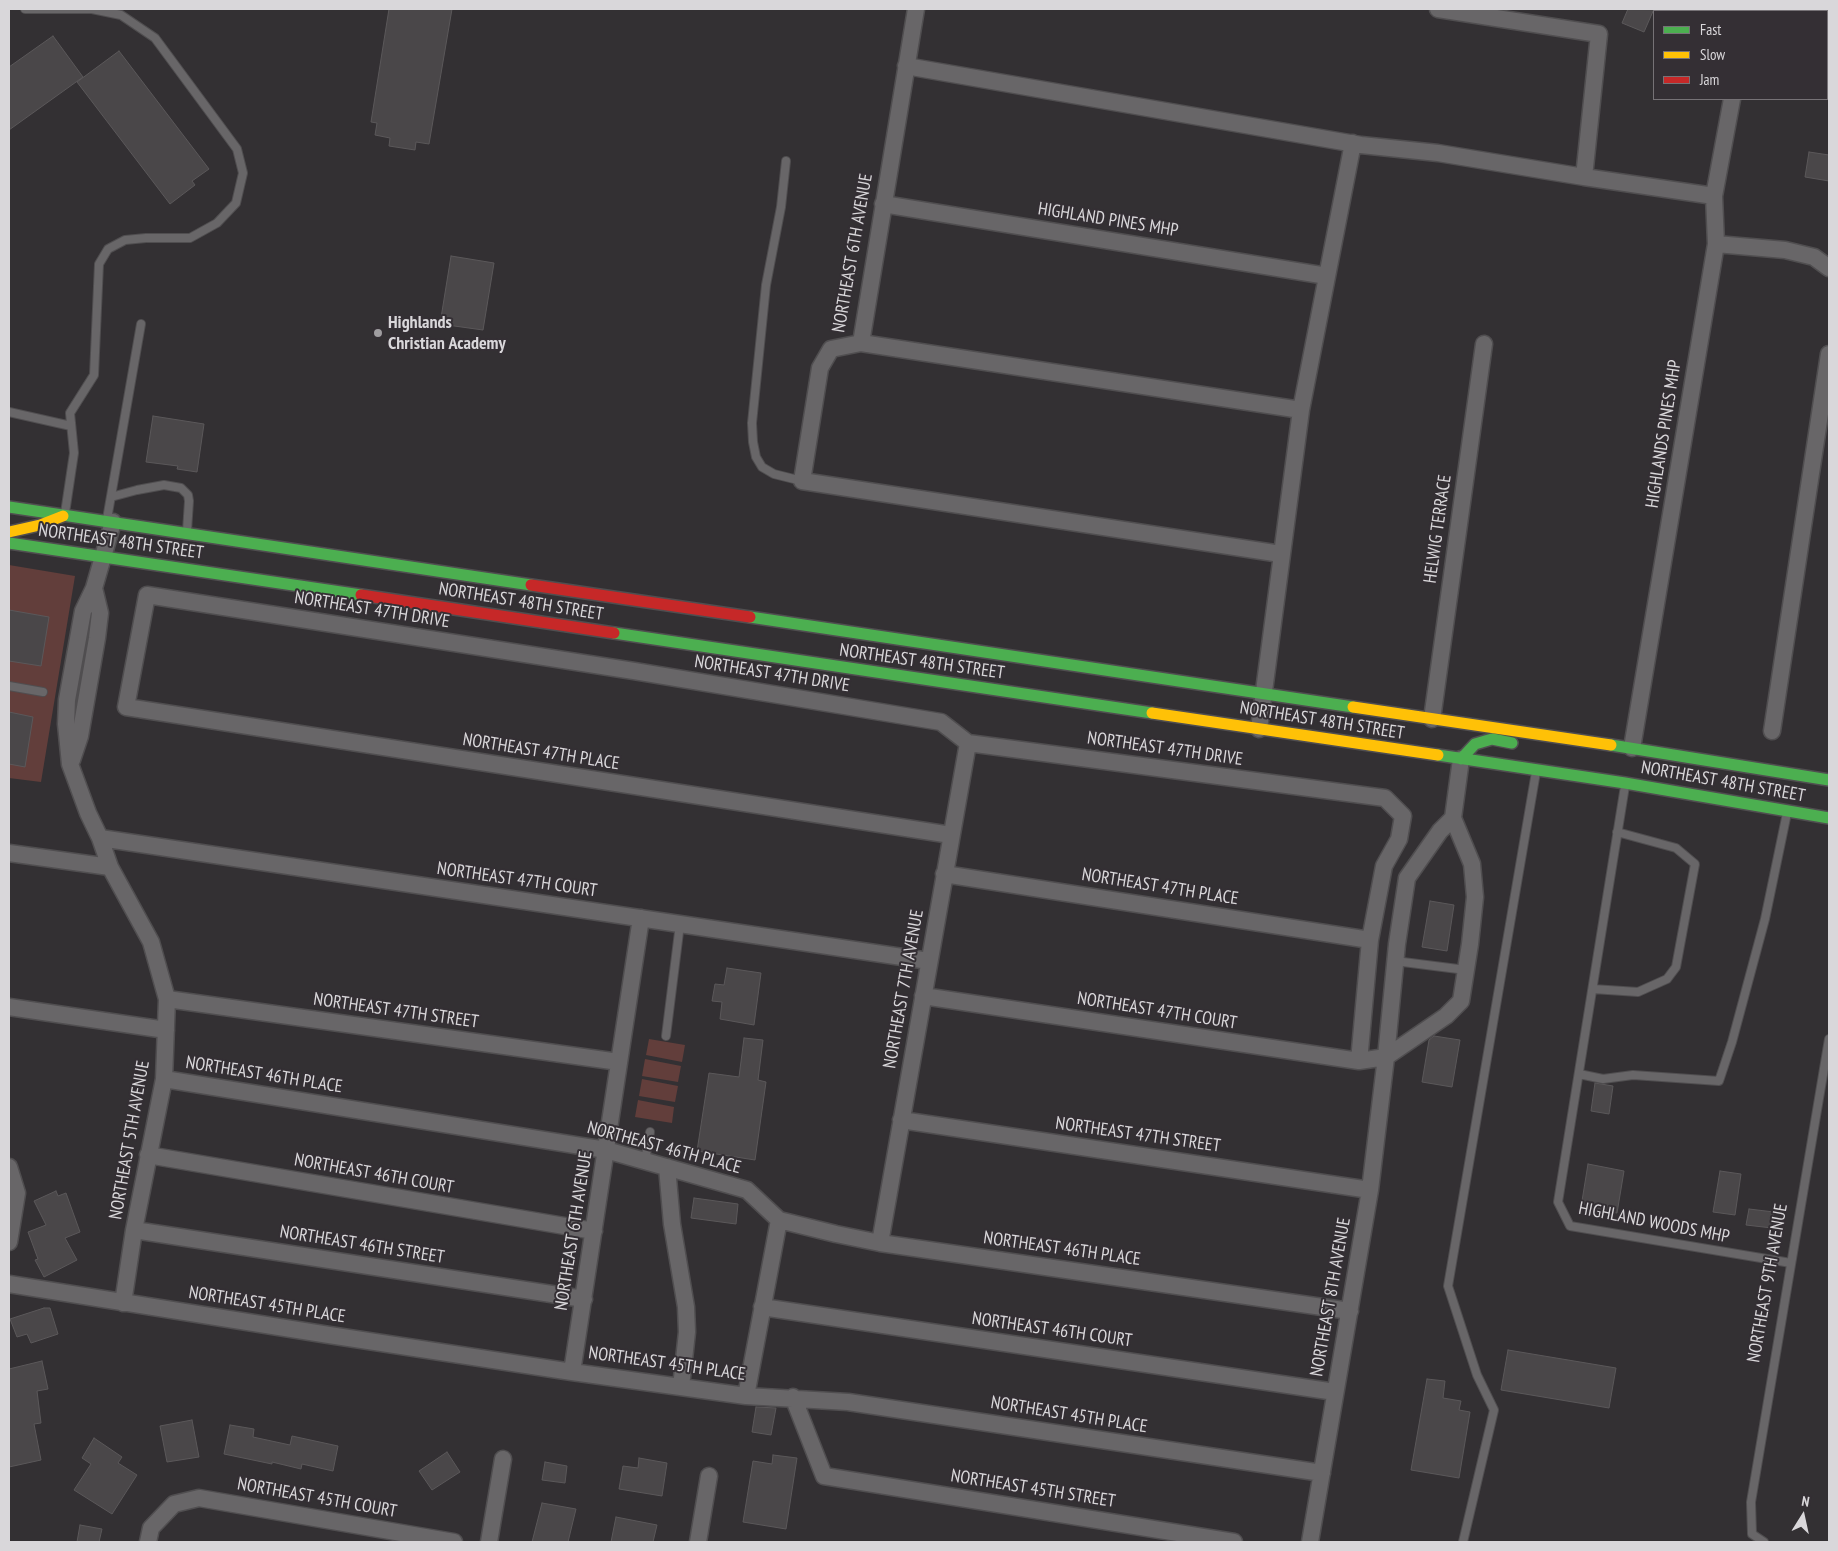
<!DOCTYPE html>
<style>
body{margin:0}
#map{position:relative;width:1838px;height:1551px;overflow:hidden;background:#333033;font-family:"PT Sans Narrow",sans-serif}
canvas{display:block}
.frame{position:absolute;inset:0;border:10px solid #d9d7da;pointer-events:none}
.legend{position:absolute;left:1653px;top:10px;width:175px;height:90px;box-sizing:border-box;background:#342f34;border:1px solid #767276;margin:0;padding:6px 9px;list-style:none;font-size:15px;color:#d9d7da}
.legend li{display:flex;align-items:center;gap:10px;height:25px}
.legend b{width:25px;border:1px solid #767276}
.north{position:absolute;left:1778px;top:1491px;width:50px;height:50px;-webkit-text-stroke:4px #342f34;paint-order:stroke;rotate:10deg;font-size:14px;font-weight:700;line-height:20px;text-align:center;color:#d9d7da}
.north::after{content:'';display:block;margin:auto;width:18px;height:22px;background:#d9d7da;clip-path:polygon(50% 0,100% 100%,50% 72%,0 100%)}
</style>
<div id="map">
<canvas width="1838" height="1551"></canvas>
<div class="frame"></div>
<ul class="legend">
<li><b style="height:6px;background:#4caf50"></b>Fast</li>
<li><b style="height:6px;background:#ffc107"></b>Slow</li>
<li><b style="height:6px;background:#c62828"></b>Jam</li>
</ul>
<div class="north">N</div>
</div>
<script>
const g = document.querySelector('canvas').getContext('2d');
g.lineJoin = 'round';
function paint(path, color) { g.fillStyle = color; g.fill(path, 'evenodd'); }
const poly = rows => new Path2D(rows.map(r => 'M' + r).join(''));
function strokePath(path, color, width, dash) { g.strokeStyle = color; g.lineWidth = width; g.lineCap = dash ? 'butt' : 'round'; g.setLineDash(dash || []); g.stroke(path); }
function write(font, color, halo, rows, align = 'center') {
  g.font = font + ' "PT Sans Narrow",sans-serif'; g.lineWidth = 4; g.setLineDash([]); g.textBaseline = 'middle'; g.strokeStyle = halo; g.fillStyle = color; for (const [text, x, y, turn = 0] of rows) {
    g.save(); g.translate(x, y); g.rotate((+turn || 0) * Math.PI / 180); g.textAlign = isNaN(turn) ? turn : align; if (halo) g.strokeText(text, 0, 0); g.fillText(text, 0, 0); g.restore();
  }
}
paint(poly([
 [9,565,75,576,41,782,9,778],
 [649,1039,685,1045,682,1062,646,1055],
 [645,1059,681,1066,678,1082,642,1076],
 [642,1079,678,1086,675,1102,639,1096],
 [638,1100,674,1107,672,1123,635,1117]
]), '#623e3b');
const building = poly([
 [389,9,452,9,429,144,416,142,415,150,389,146,390,138,375,135,377,123,371,122,389,9],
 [1628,9,1654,9,1644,32,1622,23,1628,9],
 [53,36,83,77,9,130,9,67,53,36],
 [119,51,209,169,192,181,195,185,170,204,77,82,119,51],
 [1809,152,1829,155,1829,181,1805,177,1809,152],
 [451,256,494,263,483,330,440,324,451,256],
 [153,416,204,424,197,472,177,469,178,466,146,462,153,416],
 [9,610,49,617,41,666,9,661,9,610],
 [9,712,33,717,25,767,9,764,9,712],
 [1430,901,1454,905,1447,951,1422,947,1430,901],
 [727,968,761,973,754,1025,720,1019,722,1002,712,1001,715,984,724,985,727,968],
 [1434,1036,1460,1040,1452,1087,1422,1082,1429,1040,1434,1036],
 [744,1038,763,1040,758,1080,766,1082,755,1160,697,1151,709,1073,739,1077,744,1038],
 [1595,1083,1613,1086,1609,1114,1591,1111,1595,1083],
 [1588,1164,1624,1171,1617,1213,1581,1207,1588,1164],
 [1720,1171,1741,1174,1735,1215,1713,1212,1720,1171],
 [56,1191,58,1196,66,1193,80,1232,65,1238,77,1260,44,1277,35,1260,38,1259,28,1232,46,1225,34,1201,56,1191],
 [694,1198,738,1204,736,1224,691,1218,694,1198],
 [1749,1209,1774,1212,1772,1228,1746,1225,1749,1209],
 [44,1308,50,1308,58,1334,31,1343,27,1334,17,1337,10,1319,44,1308],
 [1508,1350,1616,1368,1609,1408,1501,1390,1508,1350],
 [42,1361,48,1389,37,1391,41,1423,34,1424,41,1460,9,1467,9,1369,42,1361],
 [1427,1379,1445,1381,1443,1398,1461,1401,1459,1410,1470,1412,1459,1478,1411,1470,1427,1379],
 [756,1407,776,1408,771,1435,752,1432,756,1407],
 [192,1420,199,1457,167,1462,160,1426,192,1420],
 [230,1425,254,1429,253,1437,290,1445,292,1436,338,1446,333,1471,302,1464,301,1469,272,1462,272,1464,224,1454,230,1425],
 [94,1438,122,1457,118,1463,137,1475,112,1514,74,1490,91,1464,82,1458,94,1438],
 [447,1452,460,1472,432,1490,419,1471,447,1452],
 [773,1455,797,1458,786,1529,743,1522,753,1461,772,1464,773,1455],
 [639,1458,667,1463,662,1496,619,1489,623,1466,638,1468,639,1458],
 [545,1462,567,1466,565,1483,542,1480,545,1462],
 [542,1503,576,1509,568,1542,532,1542,542,1503],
 [616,1517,657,1525,653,1542,611,1542,616,1517],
 [80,1525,102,1529,99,1542,77,1542,80,1525]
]);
paint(building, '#4a4749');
strokePath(building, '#5b585a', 1);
const lane = poly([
 [25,9,92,9,121,15,155,38,237,149,243,173,236,203,217,223,190,238,146,238,125,240,108,249,99,264,94,375,70,413,74,453,65,513],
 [786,161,781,207,766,285,752,423,753,442,756,457,762,467,774,474,802,481],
 [9,412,71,426],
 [111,497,137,490,164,485,181,488,188,495,189,501,187,531],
 [107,519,141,324],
 [9,686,43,692],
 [1625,786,1558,1202,1570,1226,1791,1263],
 [1395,961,1466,970],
 [1593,989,1638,992,1667,979,1676,967,1695,864,1676,848,1617,832],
 [666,1036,680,924],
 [1579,1074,1603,1079,1633,1075,1719,1081,1732,1042,1765,919,1787,813],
 [645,1161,650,1132],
 [1463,1542,1494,1410,1477,1375,1448,1286,1536,772],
 [1764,1542,1752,1534,1751,1502,1829,1039]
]);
const street = poly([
 [916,9,861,343,831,349,820,368,802,481,1281,554],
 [1438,9,1599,34,1584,177,1714,196],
 [1827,34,1829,35],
 [906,66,1361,145,1438,153,1584,177],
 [883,204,1327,276],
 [1716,244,1785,250,1814,257,1829,268],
 [861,343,1301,410],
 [113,522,94,588,83,611,67,700,66,724,70,764,88,813,100,838,110,867,151,942,167,999,164,1079,134,1230,123,1303],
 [1432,719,1484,344],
 [1259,729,1301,410,1353,143],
 [1772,731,1829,354],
 [1632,748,1716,244,1714,196,1732,99],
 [72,760,80,736,97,638,100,613,94,588],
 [951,835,126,707,147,595,634,671,941,722,968,743,1385,798,1403,816,1399,839,1384,866,1370,940,1359,1061],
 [100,838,929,961],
 [9,853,110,867],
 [944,874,1370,940],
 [923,996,1359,1061,1386,1057,1446,1016,1461,1001,1470,944,1475,897,1472,864,1453,818,1461,759],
 [167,999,619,1062],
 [9,1007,166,1030],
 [164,1079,606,1150,747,1190,779,1220,836,1234,880,1243,1350,1311],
 [901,1120,1370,1190],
 [148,1155,594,1231],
 [9,1167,17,1193,9,1242],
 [667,1167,672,1224,686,1307,687,1332,681,1387],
 [134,1230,584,1299],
 [880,1243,968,743],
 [9,1284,329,1335,572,1372,746,1396,848,1402,1322,1473],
 [762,1307,1335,1392],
 [572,1372,641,918],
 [746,1396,779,1220],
 [793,1397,824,1476,1234,1542],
 [148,1542,151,1528,174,1504,199,1498,454,1542],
 [489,1542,503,1459],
 [698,1542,709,1476],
 [1310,1542,1370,1190,1386,1057,1397,944,1407,878,1440,831,1453,818]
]);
const fast = poly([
 [9,507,531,585],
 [9,543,361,595],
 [750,617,1353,707],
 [614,633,1152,713],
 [1611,745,1829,780],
 [1438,755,1625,783,1829,818],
 [1461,759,1475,744,1492,739,1512,743]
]);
const slow = poly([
 [9,532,40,525,63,516],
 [1353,707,1611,745],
 [1152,713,1438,755]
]);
const jam = poly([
 [531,585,750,617],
 [361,595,614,633]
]);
strokePath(lane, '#504e50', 10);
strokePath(street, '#504e50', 19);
strokePath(fast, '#504e50', 14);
strokePath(slow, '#504e50', 14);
strokePath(jam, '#504e50', 14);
strokePath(lane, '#686668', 8);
strokePath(street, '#686668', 16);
strokePath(fast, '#4caf50', 11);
strokePath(slow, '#ffc107', 11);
strokePath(jam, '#c62828', 11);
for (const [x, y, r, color] of [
 [378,333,5,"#9f9da0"]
]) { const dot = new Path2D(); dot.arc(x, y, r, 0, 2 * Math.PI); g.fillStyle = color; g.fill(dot); strokePath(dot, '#342f34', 2); }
write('18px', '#d9d7da', '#342f34', [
 ["HIGHLAND PINES MHP",1108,220,9],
 ["NORTHEAST 6TH AVENUE",853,253,-80],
 ["HIGHLANDS PINES MHP",1664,434,-81],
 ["HELWIG TERRACE",1438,529,-82],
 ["NORTHEAST 48TH STREET",121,542,8],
 ["NORTHEAST 48TH STREET",521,602,9],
 ["NORTHEAST 47TH DRIVE",372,610,9],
 ["NORTHEAST 48TH STREET",922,662,8],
 ["NORTHEAST 47TH DRIVE",772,674,9],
 ["NORTHEAST 48TH STREET",1322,721,9],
 ["NORTHEAST 47TH DRIVE",1165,749,8],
 ["NORTHEAST 47TH PLACE",541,752,9],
 ["NORTHEAST 48TH STREET",1723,782,10],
 ["NORTHEAST 47TH COURT",517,880,8],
 ["NORTHEAST 47TH PLACE",1160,887,9],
 ["NORTHEAST 7TH AVENUE",904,989,-80],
 ["NORTHEAST 47TH STREET",396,1011,8],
 ["NORTHEAST 47TH COURT",1157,1011,9],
 ["NORTHEAST 46TH PLACE",264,1075,9],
 ["NORTHEAST 47TH STREET",1138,1135,8],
 ["NORTHEAST 5TH AVENUE",130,1140,-80],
 ["NORTHEAST 46TH PLACE",664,1148,15],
 ["NORTHEAST 46TH COURT",374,1174,10],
 ["HIGHLAND WOODS MHP",1654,1223,11],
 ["NORTHEAST 6TH AVENUE",574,1231,-81],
 ["NORTHEAST 46TH STREET",362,1245,9],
 ["NORTHEAST 46TH PLACE",1062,1249,8],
 ["NORTHEAST 9TH AVENUE",1768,1283,-80],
 ["NORTHEAST 8TH AVENUE",1331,1297,-80],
 ["NORTHEAST 45TH PLACE",267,1305,9],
 ["NORTHEAST 46TH COURT",1052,1330,8],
 ["NORTHEAST 45TH PLACE",667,1364,8],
 ["NORTHEAST 45TH PLACE",1069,1415,9],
 ["NORTHEAST 45TH STREET",1033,1489,9],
 ["NORTHEAST 45TH COURT",317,1498,10]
]);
write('bold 18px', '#d9d7da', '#342f34', [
 ["Highlands",388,323],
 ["Christian Academy",388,344]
], 'left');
</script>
